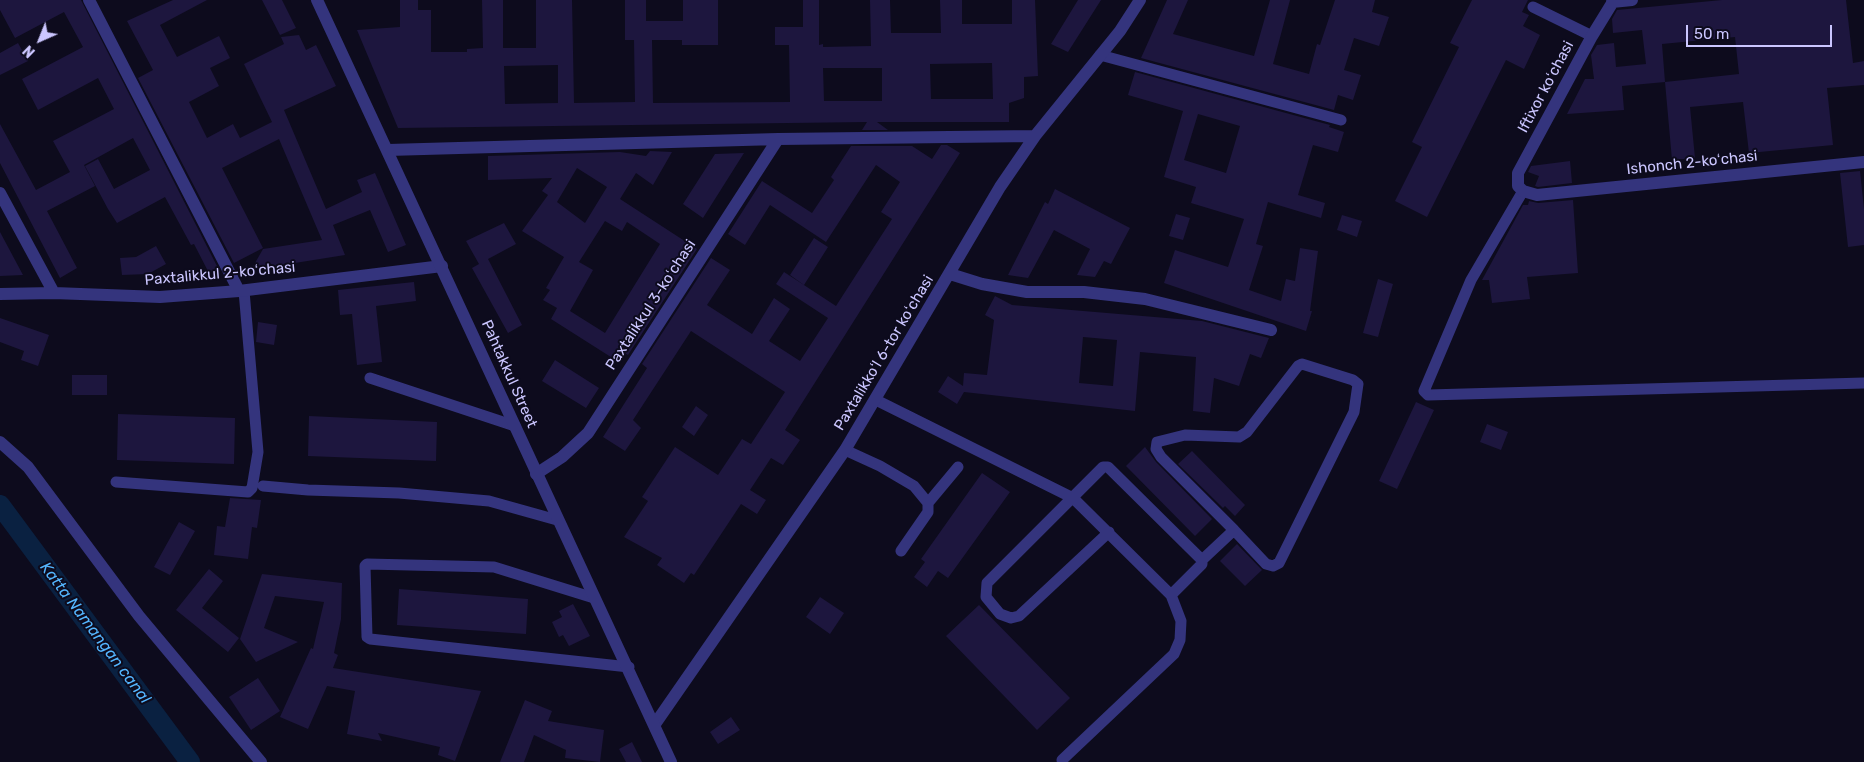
<!DOCTYPE html>
<meta charset="utf-8">
<style>
body{margin:0}
#map{position:relative;width:1864px;height:762px;overflow:hidden;background:#0d0b1d;font-family:Rubik,sans-serif}
canvas{display:block}
.north{position:absolute;left:15px;top:15px;width:50px;height:50px;-webkit-text-stroke:4px #0d0b1d;paint-order:stroke;rotate:224deg;font-size:14px;font-weight:700;line-height:20px;text-align:center;color:#cbc6ff}
.north::after{content:'';display:block;margin:auto;width:18px;height:22px;background:#cbc6ff;clip-path:polygon(50% 0,100% 100%,50% 72%,0 100%)}
.scale{position:absolute;left:1686px;top:25px;width:146px;height:22px;box-sizing:border-box;border:2px solid #cbc6ff;border-top:0;padding-left:6px;font-size:15px;line-height:18px;white-space:nowrap;color:#cbc6ff;-webkit-text-stroke:4px #0d0b1d;paint-order:stroke}
</style>
<div id="map">
<canvas width="1864" height="762"></canvas>
<div class="north">N</div>
<div class="scale">50 m</div>
</div>
<script>
const g = document.querySelector('canvas').getContext('2d');
g.lineJoin = 'round';
const poly = rows => new Path2D(rows.map(r => 'M' + r).join(''));
function strokePath(path, color, width, dash) { g.strokeStyle = color; g.lineWidth = width; g.lineCap = dash ? 'butt' : 'round'; g.setLineDash(dash || []); g.stroke(path); }
function paint(path, color) { g.fillStyle = color; g.fill(path, 'evenodd'); }
function write(font, color, halo, rows, align = 'center') {
  g.font = font + ' Rubik,sans-serif'; g.lineWidth = 4; g.setLineDash([]); g.textBaseline = 'middle'; g.strokeStyle = halo; g.fillStyle = color; for (const [text, x, y, turn = 0] of rows) {
    g.save(); g.translate(x, y); g.rotate((+turn || 0) * Math.PI / 180); g.textAlign = isNaN(turn) ? turn : align; if (halo) g.strokeText(text, 0, 0); g.fillText(text, 0, 0); g.restore();
  }
}
strokePath(poly([
 [0,505,190,762]
]), '#0a2141', 20);
paint(poly([
 [0,0,81,0,219,270,210,275,194,244,191,245,165,197,117,223,108,209,85,166,98,159,114,189,150,170,133,138,84,165,95,186,47,211,77,268,60,278,0,163,0,124,36,190,70,172,53,141,114,109,98,78,38,110,22,79,83,47,64,12,15,38,0,10],
 [173,0,207,0,160,25,177,57,219,36,230,58,210,68,219,86,189,102,207,138,233,124,240,138,272,122,244,64,284,44,281,37,299,35,306,50,316,45,336,86,284,110,326,209,362,192,357,180,375,173,406,245,388,252,370,210,333,225,345,255,251,270,263,249,322,240,279,139,222,168,263,248,234,263,138,78,153,70,127,21],
 [262,0,282,0,296,28,280,35],
 [400,0,418,0,418,10,431,10,431,52,467,52,467,49,483,48,482,0,503,0,503,48,536,48,536,0,572,0,574,103,635,102,634,40,625,40,625,0,646,0,646,21,683,21,683,0,718,0,718,45,682,45,682,40,652,40,653,103,790,102,789,45,775,45,775,27,803,27,803,0,819,0,819,45,823,44,823,47,871,46,870,0,890,0,891,33,941,33,940,0,962,0,962,24,1012,24,1012,0,1035,0,1038,76,1024,77,1024,98,1009,103,1009,122,877,122,888,130,862,130,867,122,398,128,357,30,400,27],
 [992,63,993,99,931,99,930,64],
 [558,65,558,103,505,104,504,66],
 [823,68,882,68,882,101,824,101],
 [1078,0,1101,0,1068,52,1051,44],
 [1167,0,1188,0,1173,34,1254,56,1270,0,1290,0,1273,64,1309,74,1317,44,1320,45,1335,0,1375,0,1372,12,1389,17,1379,46,1354,38,1344,70,1361,75,1353,100,1338,95,1334,110,1141,58],
 [1472,0,1528,0,1522,12,1529,15,1523,26,1540,35,1524,69,1506,60,1427,217,1395,201,1422,147,1412,142,1459,47,1450,43],
 [1722,0,1846,0,1853,63,1864,61,1864,85,1827,88,1833,145,1749,153,1743,102,1690,107,1695,158,1672,160,1665,82,1622,86,1624,110,1567,114,1585,79,1594,79,1591,55,1597,45,1614,43,1616,67,1646,64,1642,30,1613,33,1612,19,1617,10],
 [1735,37,1739,74,1665,82,1662,44],
 [18,43,28,61,0,75,0,53],
 [1135,72,1330,125,1329,127,1344,132,1338,152,1313,145,1298,195,1325,203,1321,218,1268,202,1256,244,1263,246,1249,290,1281,301,1286,279,1295,281,1300,248,1318,251,1310,311,1312,311,1306,331,1164,283,1175,250,1228,267,1244,219,1191,203,1196,187,1164,177,1183,111,1128,95],
 [1198,114,1240,126,1226,173,1184,160],
 [941,145,947,145,960,153,785,430,800,440,783,465,771,458,750,490,766,500,757,514,741,504,694,575,691,573,684,583,657,565,662,558,624,537,648,501,642,497,675,447,718,475,742,439,751,444,785,392,691,331,633,420,641,428,625,451,603,437,647,368,642,364,711,258,730,270,707,305,752,334,774,298,790,309,769,341,800,361,828,318,776,284,784,272,836,306,892,219,881,212,900,182,876,165,826,242,770,205,745,245,728,234,762,181,812,213,834,180,831,177,851,146,912,146,932,159],
 [650,151,672,152,653,185,636,173,620,199,697,249,628,355,620,350,614,359,551,319,557,308,543,300,550,290,546,288,564,257,522,231,548,195,542,191,552,178,488,180,488,156,620,152,646,156],
 [577,168,607,187,585,223,549,196,557,202],
 [605,221,622,231,627,222,660,244,605,333,570,311,593,270,579,262],
 [744,153,703,218,683,204,715,154],
 [1570,161,1572,183,1538,187,1535,186,1539,176,1528,172,1531,166],
 [1860,171,1864,209,1864,245,1848,247,1840,173],
 [1055,189,1130,228,1111,264,1104,261,1095,277,1077,275,1090,249,1054,230,1028,278,1008,275,1045,202,1048,204],
 [1573,200,1578,273,1527,277,1530,299,1492,303,1489,280,1482,280,1523,205,1528,205,1529,201,1538,203],
 [1176,214,1190,218,1183,240,1169,236],
 [1342,215,1362,221,1357,237,1337,230],
 [504,223,516,244,488,259,522,325,508,333,472,268,479,264,466,241],
 [0,232,23,275,0,276],
 [814,238,828,247,804,285,790,275],
 [156,246,166,264,148,274,122,275,120,258,136,257],
 [1378,279,1393,284,1378,337,1363,333],
 [414,282,416,301,376,306,382,362,357,365,352,314,340,315,338,290],
 [995,296,1012,305,1202,321,1269,338,1261,358,1250,354,1239,386,1214,378,1210,413,1193,411,1196,357,1140,352,1135,411,964,392,957,404,938,392,948,376,963,386,964,373,987,375,994,320,985,315],
 [1083,337,1117,340,1113,386,1079,383],
 [0,318,49,335,38,366,21,360,24,351,0,342],
 [258,322,277,325,274,345,256,342],
 [555,360,599,388,586,408,542,381],
 [72,375,107,375,107,395,72,395],
 [1416,402,1434,410,1397,489,1379,481],
 [696,406,708,415,694,436,682,427],
 [118,414,235,418,234,464,117,460],
 [309,416,437,422,436,461,308,456],
 [1487,424,1508,432,1501,450,1480,442],
 [1145,447,1156,462,1212,519,1195,536,1126,466],
 [1192,451,1245,505,1235,516,1225,506,1223,508,1178,464],
 [982,473,1010,492,948,578,938,571,927,587,914,577,925,562,921,559],
 [230,498,261,500,257,528,252,527,248,559,214,555,217,526,225,527],
 [179,522,195,531,170,575,154,567],
 [1237,544,1262,570,1245,586,1220,561],
 [209,569,223,581,202,608,239,638,228,652,176,610],
 [262,574,342,583,341,619,334,653,338,655,333,668,481,691,455,761,438,755,440,747,378,733,382,741,347,734,355,691,327,686,308,729,280,717,311,648,313,649,324,602,275,596,264,628,298,642,256,662,240,639],
 [399,589,528,599,526,634,397,625],
 [820,597,844,613,830,634,806,617],
 [573,604,590,636,569,646,563,635,559,637,552,622,562,617,559,611],
 [979,605,1070,698,1037,730,946,636],
 [258,678,280,711,251,730,229,697],
 [525,700,552,711,548,721,604,730,600,762,565,758,566,750,534,735,524,762,500,762],
 [731,717,740,730,718,744,710,732],
 [632,742,642,762,626,762,619,749]
]), '#1d163e');
strokePath(poly([
 [1533,7,1592,36],
 [1100,55,1341,120],
 [1523,191,1471,280,1424,391,1428,395,1864,383],
 [370,378,515,426],
 [876,400,1073,498,1171,595,1181,621,1180,640,1174,654,1062,760],
 [845,450,880,466,914,486,928,503,928,512,901,551],
 [116,482,248,492,252,488,258,452,244,291],
 [263,486,308,490,399,493,489,501,557,520],
 [928,503,958,467],
 [1109,532,1019,616,1011,618,1000,614,986,597,987,583,1103,467,1108,467,1202,560,1202,564,1171,595],
 [1202,560,1234,530,1266,564,1273,566,1279,563,1354,412,1358,384,1353,380,1302,364,1298,366,1247,432,1239,437,1185,435,1157,442,1156,449,1161,457,1234,530],
 [594,598,494,567,367,564,365,566,367,637,370,639,629,667]
]), '#34347d', 11);
strokePath(poly([
 [89,0,239,291],
 [1614,0,1592,36,1518,173,1518,186,1523,191,1537,195,1864,162],
 [1612,2,1632,0],
 [388,150,778,139,1035,136],
 [0,193,54,293],
 [950,274,982,284,1027,292,1084,292,1145,299,1271,330],
 [0,294,54,293,160,297,239,291,442,266],
 [0,442,28,467,139,616,261,762],
 [536,474,562,457,588,433,778,139],
 [655,724,845,450,1000,187,1035,136,1120,31,1140,0]
]), '#34347d', 12);
strokePath(poly([
 [317,0,671,762]
]), '#34347d', 12);
write('15px', '#cbc6ff', '#0d0b1d', [
 ["Iftixor koʻchasi",1546,87,-62],
 ["Ishonch 2-koʻchasi",1692,163,-6],
 ["Paxtalikkul 2-koʻchasi",220,274,-5],
 ["Paxtalikkul 3-koʻchasi",651,305,-57],
 ["Paxtalikkoʻl 6-tor koʻchasi",884,353,-59],
 ["Pahtakkul Street",509,374,66]
]);
write('italic 16px', '#54b6ff', '#0d0b1d', [
 ["Katta Namangan canal",95,633,53]
]);
</script>
